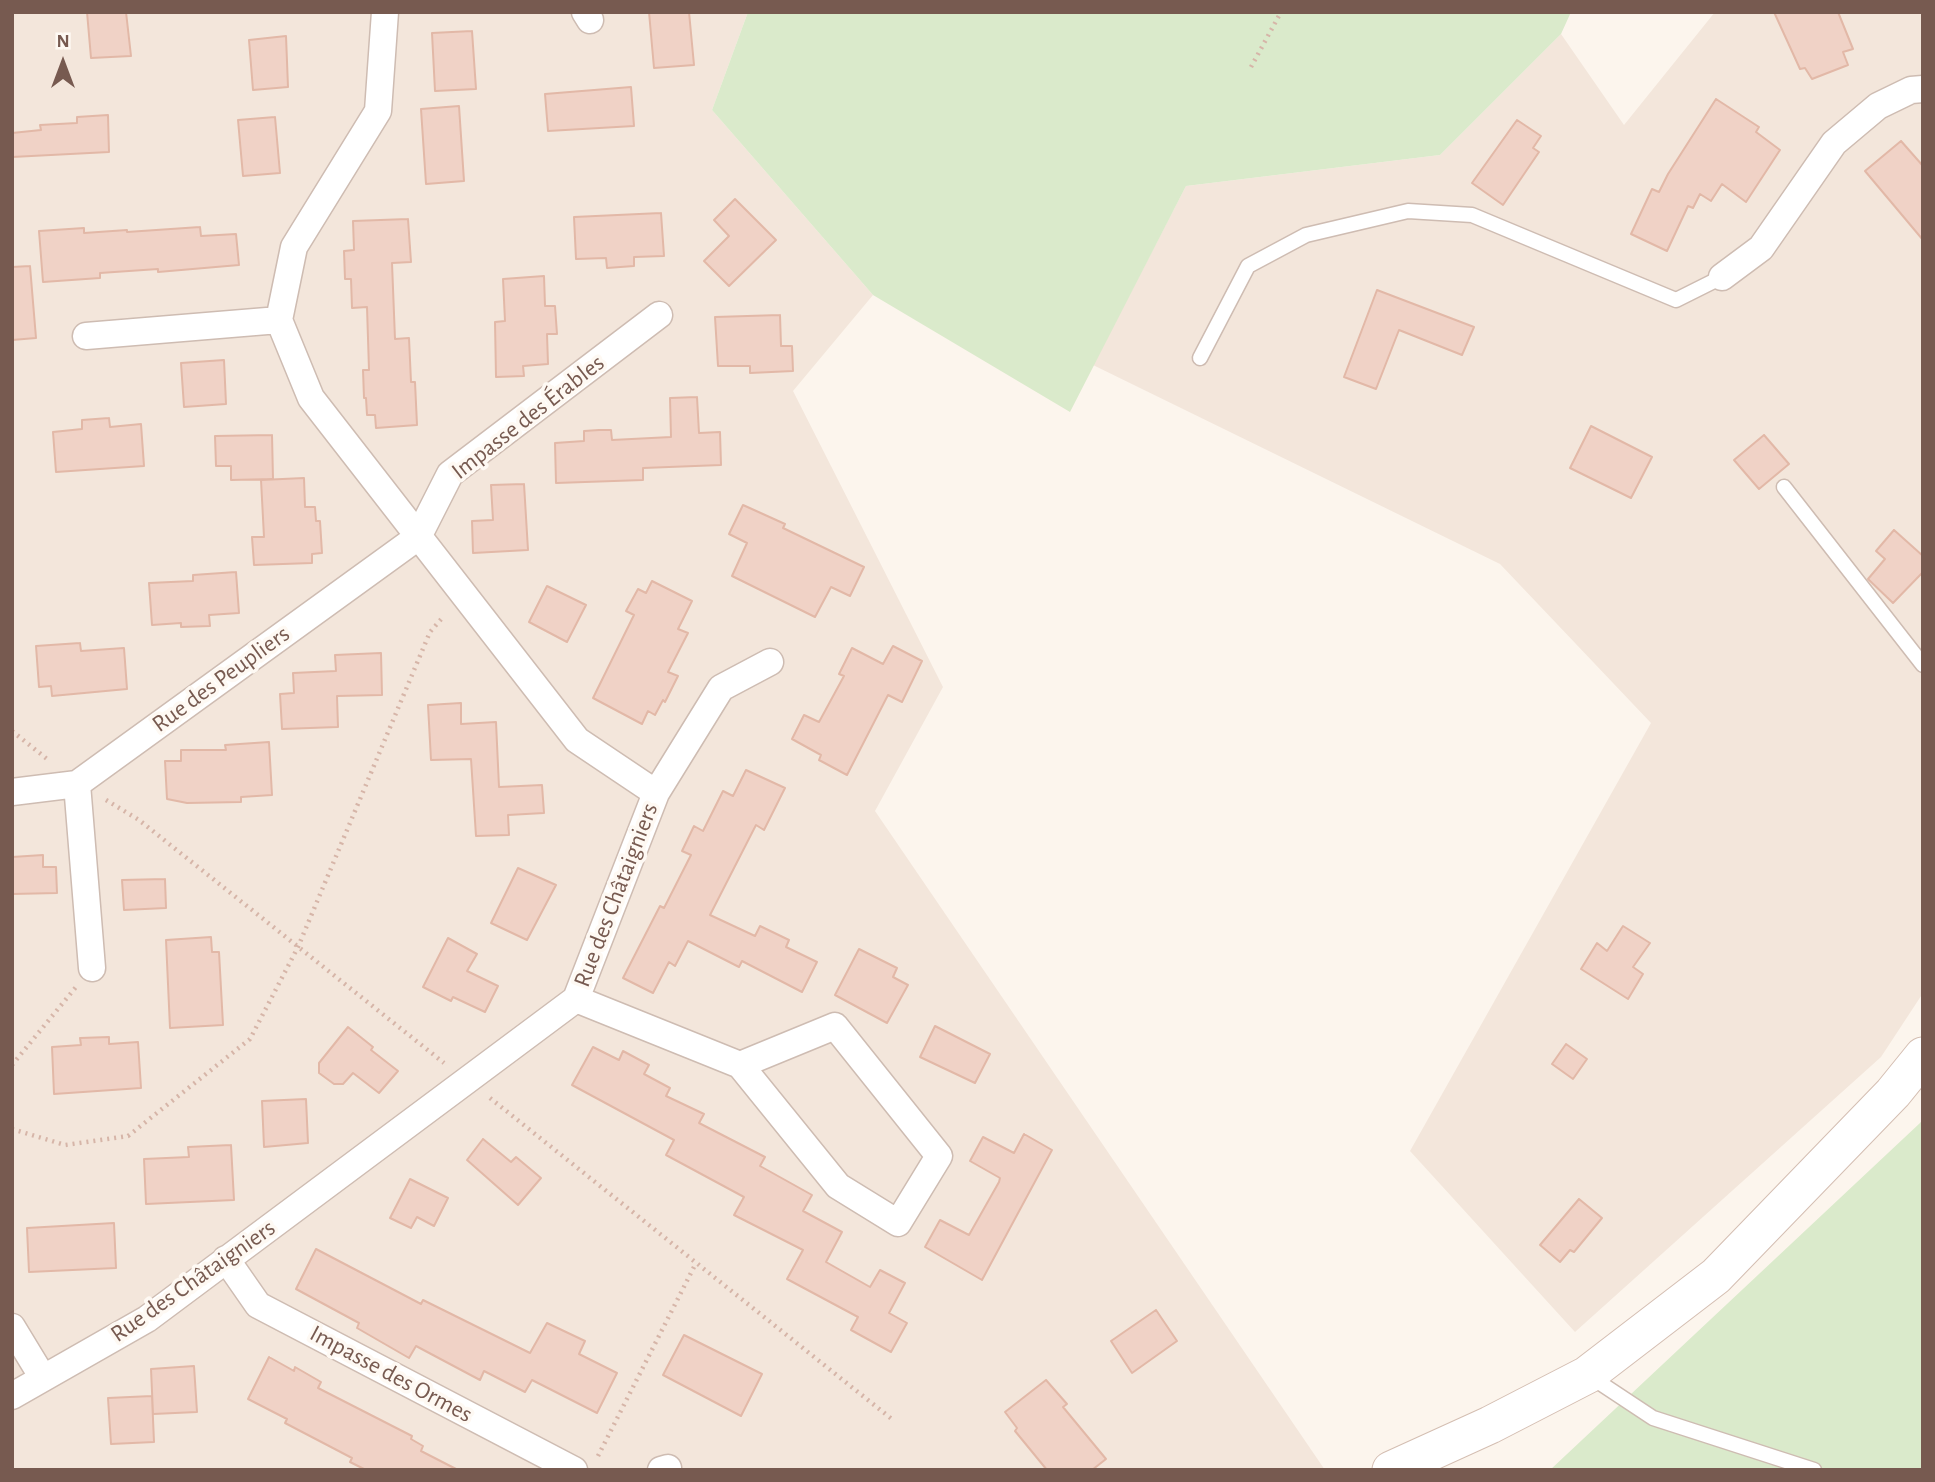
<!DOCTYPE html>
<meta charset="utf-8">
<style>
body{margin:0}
#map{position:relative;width:1935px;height:1482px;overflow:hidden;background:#fcf5ed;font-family:"Alegreya Sans",sans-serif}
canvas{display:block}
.frame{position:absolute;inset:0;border:14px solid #775a50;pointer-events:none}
.north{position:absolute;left:28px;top:28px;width:70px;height:70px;-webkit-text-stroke:5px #fef9f3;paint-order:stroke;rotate:0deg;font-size:19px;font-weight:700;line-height:28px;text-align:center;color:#775a50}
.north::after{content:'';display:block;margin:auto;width:24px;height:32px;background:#775a50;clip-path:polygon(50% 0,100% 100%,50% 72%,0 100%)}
</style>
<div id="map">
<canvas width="1935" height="1482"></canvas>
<div class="frame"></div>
<div class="north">N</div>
</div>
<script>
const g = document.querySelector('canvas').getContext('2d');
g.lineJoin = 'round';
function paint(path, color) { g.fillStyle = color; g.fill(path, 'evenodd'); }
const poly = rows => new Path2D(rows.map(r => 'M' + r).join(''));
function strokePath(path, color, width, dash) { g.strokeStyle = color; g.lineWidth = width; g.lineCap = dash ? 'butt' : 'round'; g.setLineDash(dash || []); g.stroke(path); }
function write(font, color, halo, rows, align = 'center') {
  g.font = font + ' "Alegreya Sans",sans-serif'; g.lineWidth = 7; g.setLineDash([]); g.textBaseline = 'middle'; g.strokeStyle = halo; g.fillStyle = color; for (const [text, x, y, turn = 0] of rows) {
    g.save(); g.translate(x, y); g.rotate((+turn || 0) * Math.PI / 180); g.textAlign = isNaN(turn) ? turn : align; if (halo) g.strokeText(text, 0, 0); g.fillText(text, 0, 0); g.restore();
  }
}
paint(poly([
 [12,12,748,12,712,110,873,295,793,391,943,687,875,811,1325,1470,12,1470],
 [1715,12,1923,12,1923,993,1881,1057,1575,1332,1410,1151,1651,723,1500,564,1093,365,1186,186,1440,155,1561,34,1624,125]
]), '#f3e6db');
paint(poly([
 [748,12,1571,12,1561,34,1440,155,1186,186,1070,412,873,295,712,110],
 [1923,1119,1923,1470,1550,1470,1920,1123]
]), '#daeacb');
const building = poly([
 [87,12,126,12,131,56,91,58,87,12],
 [649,12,689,12,694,65,654,68,649,12],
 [1774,12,1838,12,1853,49,1843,52,1848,65,1812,79,1805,68,1800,69,1774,12],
 [472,31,476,89,435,91,432,33,472,31],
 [286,36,288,87,253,90,249,40,286,36],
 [631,87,634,126,548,131,545,94,631,87],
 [1716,99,1759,127,1756,132,1780,150,1746,202,1722,184,1711,201,1700,194,1693,208,1688,206,1667,251,1631,234,1652,189,1659,192,1668,174,1716,99],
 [459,106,464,181,426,184,421,109,459,106],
 [108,115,109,152,12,157,12,133,41,130,40,125,77,123,77,117,108,115],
 [275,117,280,173,243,176,238,120,275,117],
 [1517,120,1541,136,1533,148,1539,152,1503,205,1472,183,1517,120],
 [1901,141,1923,166,1923,240,1865,171,1901,141],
 [735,199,776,240,729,286,704,261,729,236,714,220,735,199],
 [661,213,664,256,634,257,634,266,607,268,606,258,576,259,574,217,661,213],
 [408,219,411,262,392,263,395,339,409,338,411,382,415,382,417,425,376,428,375,415,367,415,366,398,364,398,363,370,369,370,367,307,352,308,351,279,345,279,344,251,354,250,353,221,408,219],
 [200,227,201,236,236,234,239,265,158,272,158,269,100,273,100,278,43,282,39,231,84,228,84,233,127,230,127,232,200,227],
 [30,266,36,338,12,340,12,267,30,266],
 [544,276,545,306,555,306,557,334,547,334,548,364,523,366,524,376,496,377,495,322,505,321,503,279,544,276],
 [1377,290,1474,327,1462,355,1399,330,1376,389,1344,377,1377,290],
 [780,315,781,346,792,346,793,371,750,373,750,366,718,366,715,317,780,315],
 [224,360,226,404,184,407,181,363,224,360],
 [697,397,699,433,720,432,721,465,643,468,643,480,556,483,555,443,584,441,584,431,599,430,611,430,612,440,671,437,670,398,697,397],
 [109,418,110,427,141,424,144,466,56,472,53,432,82,429,82,420,109,418],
 [1591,426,1652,457,1631,498,1570,468,1591,426],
 [272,435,273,479,231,480,231,466,216,466,215,436,272,435],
 [1764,435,1789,464,1759,489,1734,460,1764,435],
 [304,478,305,507,315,507,316,521,320,521,322,553,312,554,312,563,254,565,252,537,264,537,261,480,304,478],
 [524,484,528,550,473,553,472,521,493,520,491,485,524,484],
 [743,505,785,524,783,528,864,567,850,596,831,587,815,617,732,576,747,543,729,534,743,505],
 [1894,530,1923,556,1923,572,1893,603,1868,579,1885,559,1876,551,1894,530],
 [236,572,239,613,209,615,210,626,181,627,181,623,152,625,149,583,193,581,193,575,236,572],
 [652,581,692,601,678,629,688,633,668,672,678,676,665,702,663,700,655,715,648,711,642,724,593,698,634,615,626,611,638,589,646,593,652,581],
 [547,586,586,605,567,642,529,622,547,586],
 [80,643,81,651,124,648,127,689,52,696,51,686,39,687,36,646,80,643],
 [893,646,922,661,902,702,888,695,847,775,819,760,821,755,792,739,804,715,819,722,844,676,839,674,852,648,883,664,893,646],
 [381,653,382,695,337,696,338,727,282,729,280,694,294,693,293,673,336,671,335,655,381,653],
 [461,703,461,724,496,722,499,787,542,785,544,813,508,815,509,835,476,836,471,759,431,760,428,705,461,703],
 [269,742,272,795,241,797,241,802,187,803,167,799,165,761,181,761,181,750,226,750,225,745,269,742],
 [746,770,785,788,764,830,756,825,710,915,755,936,760,926,789,940,786,947,817,962,802,992,742,961,739,967,688,941,675,966,669,962,653,993,623,978,660,906,664,908,691,855,682,851,694,826,703,831,723,791,733,796,746,770],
 [43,855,43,867,56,867,57,893,12,894,12,857,43,855],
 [518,868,556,885,527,940,491,923,518,868],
 [165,879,166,908,124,910,122,880,165,879],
 [1623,926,1650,943,1633,967,1643,974,1628,999,1581,969,1597,943,1607,951,1623,926],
 [211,937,212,952,219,952,223,1025,170,1028,166,940,211,937],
 [448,938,477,954,467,971,498,986,485,1012,453,997,451,1001,423,987,448,938],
 [859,949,897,968,893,977,908,985,887,1023,835,995,859,949],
 [935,1026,990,1054,975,1083,920,1057,935,1026],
 [348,1027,373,1047,371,1050,398,1071,379,1093,353,1073,343,1084,334,1084,319,1073,319,1063,348,1027],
 [109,1037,109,1044,138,1042,141,1088,54,1094,52,1047,81,1045,80,1038,109,1037],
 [1566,1044,1587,1059,1573,1079,1552,1064,1566,1044],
 [593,1047,619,1060,623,1051,649,1065,644,1074,670,1088,666,1096,704,1114,699,1123,765,1157,760,1166,812,1195,803,1211,842,1232,826,1262,870,1287,880,1270,905,1283,889,1313,907,1323,891,1352,851,1330,858,1317,787,1279,803,1250,734,1215,744,1197,666,1155,674,1140,572,1085,593,1047],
 [306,1099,308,1143,264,1147,262,1101,306,1099],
 [1024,1134,1052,1150,982,1280,925,1247,940,1220,969,1235,999,1182,1000,1178,970,1161,983,1137,1014,1153,1024,1134],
 [483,1139,511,1162,516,1157,541,1178,518,1205,467,1160,483,1139],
 [231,1145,234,1200,146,1204,144,1159,189,1157,188,1147,231,1145],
 [410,1179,448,1198,434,1226,417,1217,411,1228,390,1218,410,1179],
 [1579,1199,1602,1218,1574,1252,1570,1250,1560,1262,1540,1245,1579,1199],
 [114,1223,116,1268,29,1272,27,1228,114,1223],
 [316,1249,421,1304,423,1300,530,1353,547,1323,585,1341,579,1354,617,1373,597,1413,532,1380,525,1392,484,1371,480,1380,416,1346,409,1358,357,1328,359,1323,296,1289,316,1249],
 [1156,1310,1177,1341,1132,1373,1111,1341,1156,1310],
 [684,1335,762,1374,741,1416,663,1375,684,1335],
 [269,1357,294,1371,295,1367,321,1382,318,1388,412,1436,411,1439,423,1446,421,1451,458,1470,366,1470,350,1462,352,1458,285,1423,287,1419,248,1399,269,1357],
 [194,1366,197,1412,153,1414,151,1369,194,1366],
 [1046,1380,1067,1404,1063,1407,1106,1459,1092,1470,1047,1470,1015,1431,1017,1428,1005,1412,1046,1380],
 [152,1396,154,1442,111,1444,108,1398,152,1396]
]);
paint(building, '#f0d2c6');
strokePath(building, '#e2b8a7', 2);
const lane = poly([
 [1200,358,1248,266,1306,235,1408,211,1472,215,1676,300,1722,277],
 [1784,487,1923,665],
 [1588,1375,1653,1418,1814,1470]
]);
const street = poly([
 [585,12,590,20],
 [1722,277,1761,248,1834,143,1878,106,1911,90,1923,89],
 [86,336,279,320],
 [77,784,92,968],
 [12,792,77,784,418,537,450,474,659,315],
 [656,793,721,688,770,662],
 [576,999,740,1065,838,1186,898,1223,939,1156,835,1026,740,1065],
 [226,1259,258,1305,574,1470],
 [12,1327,43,1378],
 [12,1396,147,1319,576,999,656,793,577,740,311,398,279,320,294,247,378,111,385,12],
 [661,1470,668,1468]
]);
const secondary = poly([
 [1391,1470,1490,1425,1587,1375,1716,1276,1893,1093,1923,1056]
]);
strokePath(lane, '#cebcb2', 17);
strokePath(street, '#cebcb2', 29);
strokePath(secondary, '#d4beb2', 39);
strokePath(poly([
 [1251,67,1281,12],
 [12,731,47,759],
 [106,800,139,820,444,1063],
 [12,1065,76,987],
 [490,1098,893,1420],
 [12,1129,65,1145,128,1136,250,1039,298,947,430,632,444,616],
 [598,1456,696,1263]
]), '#d6b5a8', 4.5, [2, 5]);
strokePath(lane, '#fff', 14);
strokePath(street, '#fff', 26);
strokePath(secondary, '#fff', 37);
write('24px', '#775a50', '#fef9f3', [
 ["Impasse des Érables",528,417,-38],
 ["Rue des Peupliers",221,679,-36],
 ["Rue des Châtaigniers",616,895,-69],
 ["Rue des Châtaigniers",193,1281,-35],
 ["Impasse des Ormes",391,1374,28]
]);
</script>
